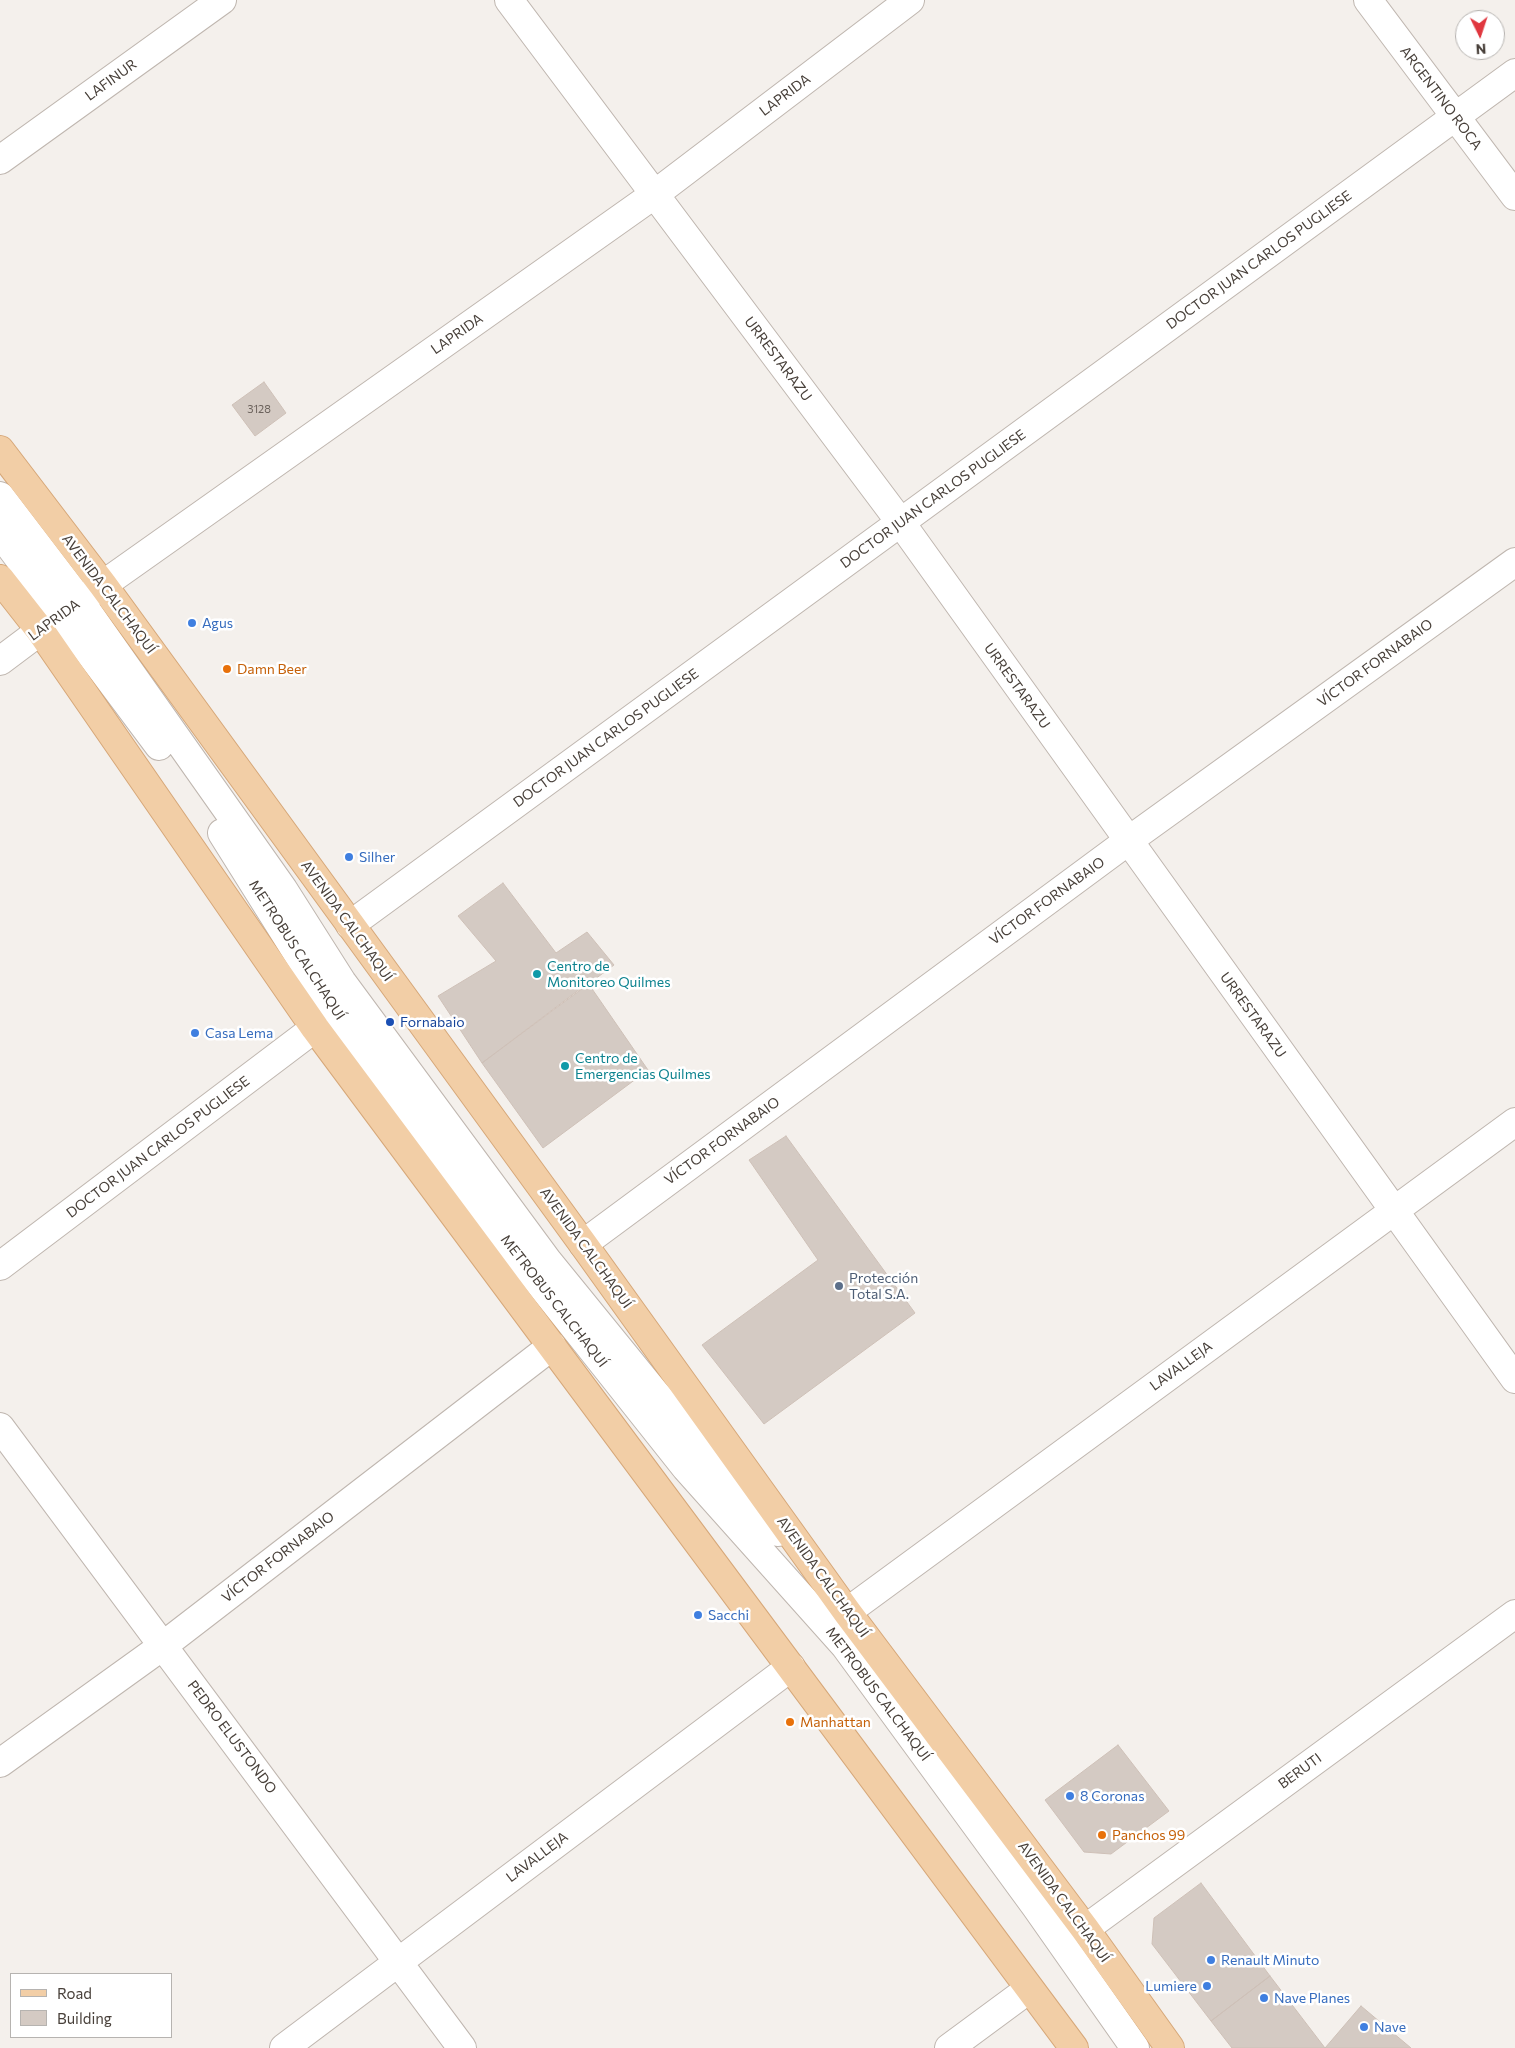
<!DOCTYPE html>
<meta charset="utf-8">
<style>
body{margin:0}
#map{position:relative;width:1515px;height:2048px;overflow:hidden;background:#f4f0ec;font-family:Commissioner,sans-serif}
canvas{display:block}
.legend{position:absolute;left:10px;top:1973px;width:162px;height:65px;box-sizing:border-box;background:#fff;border:1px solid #b6b3b0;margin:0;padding:6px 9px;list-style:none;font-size:15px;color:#48403a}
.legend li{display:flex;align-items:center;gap:10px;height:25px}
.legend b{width:25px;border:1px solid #b6b3b0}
.north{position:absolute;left:1455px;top:10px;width:50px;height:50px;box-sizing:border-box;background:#fff;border:1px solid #b6b3b0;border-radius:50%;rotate:176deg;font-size:14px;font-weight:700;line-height:20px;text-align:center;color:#48403a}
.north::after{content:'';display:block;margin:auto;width:18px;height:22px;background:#e0373f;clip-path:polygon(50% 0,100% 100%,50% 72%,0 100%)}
</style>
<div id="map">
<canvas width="1515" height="2048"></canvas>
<ul class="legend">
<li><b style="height:6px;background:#f2cea6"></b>Road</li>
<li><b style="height:14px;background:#d4cac3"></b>Building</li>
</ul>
<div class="north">N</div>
</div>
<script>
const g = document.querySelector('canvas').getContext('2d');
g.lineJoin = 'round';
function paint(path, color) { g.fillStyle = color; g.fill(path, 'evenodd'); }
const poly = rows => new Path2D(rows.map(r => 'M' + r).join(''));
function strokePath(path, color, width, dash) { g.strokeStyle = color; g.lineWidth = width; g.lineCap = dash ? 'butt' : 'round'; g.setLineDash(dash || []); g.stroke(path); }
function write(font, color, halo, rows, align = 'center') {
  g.font = font + ' Commissioner,sans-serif'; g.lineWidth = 5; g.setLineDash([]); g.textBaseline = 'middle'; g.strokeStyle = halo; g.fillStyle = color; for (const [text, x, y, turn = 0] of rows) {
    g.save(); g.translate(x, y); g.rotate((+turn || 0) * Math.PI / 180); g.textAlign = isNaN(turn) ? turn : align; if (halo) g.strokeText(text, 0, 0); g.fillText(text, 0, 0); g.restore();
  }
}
const building = poly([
 [264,382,286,413,255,436,232,405,264,382],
 [503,883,556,953,587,932,614,965,482,1063,438,996,496,961,458,916,503,883],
 [588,983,648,1070,543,1148,482,1063,588,983],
 [786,1136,915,1313,764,1424,702,1345,818,1260,749,1160,786,1136],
 [1118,1745,1169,1811,1111,1854,1084,1852,1045,1800,1118,1745],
 [1201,1883,1270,1976,1211,2021,1152,1944,1154,1918,1201,1883],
 [1270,1976,1325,2048,1232,2048,1211,2021,1270,1976],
 [1361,2006,1411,2048,1325,2048,1361,2006]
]);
paint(building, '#d4cac3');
strokePath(building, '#cec0b7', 1);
const minor = poly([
 [509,0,901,523,1515,1379],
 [1368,0,1515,196],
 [0,160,222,0],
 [0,496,80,601,283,889,342,982,547,1260,656,1394,778,1532],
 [0,533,159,746],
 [0,661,80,601,655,194,910,0],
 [222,833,321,991,517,1255,686,1468,845,1646,1036,1907,1135,2048],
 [350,925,1515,73],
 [583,1244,1128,841,1515,562],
 [0,1266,315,1028],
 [0,1427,462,2048],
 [832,1595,847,1612,1515,1122],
 [0,1763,164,1645,552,1346],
 [1085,1929,1515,1614],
 [284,2048,791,1667],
 [949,2048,1029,1989]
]);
const major = poly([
 [0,450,103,585,583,1244,847,1612,1085,1929,1170,2048],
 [0,579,40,630,315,1028,1074,2048]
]);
strokePath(minor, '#bfb6af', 30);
strokePath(major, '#d6a778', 30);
strokePath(minor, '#fff', 28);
strokePath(major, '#f2cea6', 28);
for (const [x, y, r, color] of [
 [192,623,5,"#3f7fe0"],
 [227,669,5,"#e8710a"],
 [349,857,5,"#3f7fe0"],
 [537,974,5,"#0f9aa8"],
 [390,1022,5,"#1a4fb4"],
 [195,1033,5,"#3f7fe0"],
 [565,1066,5,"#0f9aa8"],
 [839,1286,5,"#5c6f8a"],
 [698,1615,5,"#3f7fe0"],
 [790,1722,5,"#e8710a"],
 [1070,1796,5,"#3f7fe0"],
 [1102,1835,5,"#e8710a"],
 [1211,1960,5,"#3f7fe0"],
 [1207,1986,5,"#3f7fe0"],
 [1264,1998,5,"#3f7fe0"],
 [1364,2027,5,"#3f7fe0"]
]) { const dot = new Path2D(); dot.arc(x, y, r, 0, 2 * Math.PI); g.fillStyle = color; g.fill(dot); strokePath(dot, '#fff', 2); }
write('11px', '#6b625c', null, [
 ["3128",259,409]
]);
write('14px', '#48403a', '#fff', [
 ["LAFINUR",111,80,-36],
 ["LAPRIDA",785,95,-37],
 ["ARGENTINO ROCA",1441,98,53],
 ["DOCTOR JUAN CARLOS PUGLIESE",1259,260,-36],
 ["LAPRIDA",457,334,-35],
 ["URRESTARAZU",778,359,53],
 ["DOCTOR JUAN CARLOS PUGLIESE",933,499,-36],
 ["AVENIDA CALCHAQUÍ",109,594,53],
 ["LAPRIDA",54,620,-36],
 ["VÍCTOR FORNABAIO",1375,663,-36],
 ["URRESTARAZU",1017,686,54],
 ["DOCTOR JUAN CARLOS PUGLIESE",606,738,-36],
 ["VÍCTOR FORNABAIO",1047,901,-36],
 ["AVENIDA CALCHAQUÍ",347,921,54],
 ["METROBUS CALCHAQUÍ",297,950,57],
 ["URRESTARAZU",1253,1015,54],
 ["VÍCTOR FORNABAIO",722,1141,-36],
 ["DOCTOR JUAN CARLOS PUGLIESE",158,1147,-37],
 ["AVENIDA CALCHAQUÍ",586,1248,54],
 ["METROBUS CALCHAQUÍ",554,1301,52],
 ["LAVALLEJA",1181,1366,-36],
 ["VÍCTOR FORNABAIO",278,1557,-38],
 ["AVENIDA CALCHAQUÍ",823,1577,54],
 ["METROBUS CALCHAQUÍ",878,1694,53],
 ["PEDRO ELUSTONDO",232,1737,53],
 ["BERUTI",1300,1771,-36],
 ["LAVALLEJA",537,1857,-37],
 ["AVENIDA CALCHAQUÍ",1064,1902,54]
]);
write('14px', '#366cbe', '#fff', [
 ["Agus",202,623],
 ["Silher",359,857],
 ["Casa Lema",205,1033],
 ["Sacchi",708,1615],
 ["8 Coronas",1080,1796],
 ["Renault Minuto",1221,1960],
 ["Lumiere",1197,1986,"right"],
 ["Nave Planes",1274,1998],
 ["Nave",1374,2027]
], 'left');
write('14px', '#c56008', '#fff', [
 ["Damn Beer",237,669],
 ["Manhattan",800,1722],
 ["Panchos 99",1112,1835]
], 'left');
write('14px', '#0d838f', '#fff', [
 ["Centro de",547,966],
 ["Monitoreo Quilmes",547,982],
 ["Centro de",575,1058],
 ["Emergencias Quilmes",575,1074]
], 'left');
write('14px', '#164399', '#fff', [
 ["Fornabaio",400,1022]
], 'left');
write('14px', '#4e5e75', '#fff', [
 ["Protección",849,1278],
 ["Total S.A.",849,1294]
], 'left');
</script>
